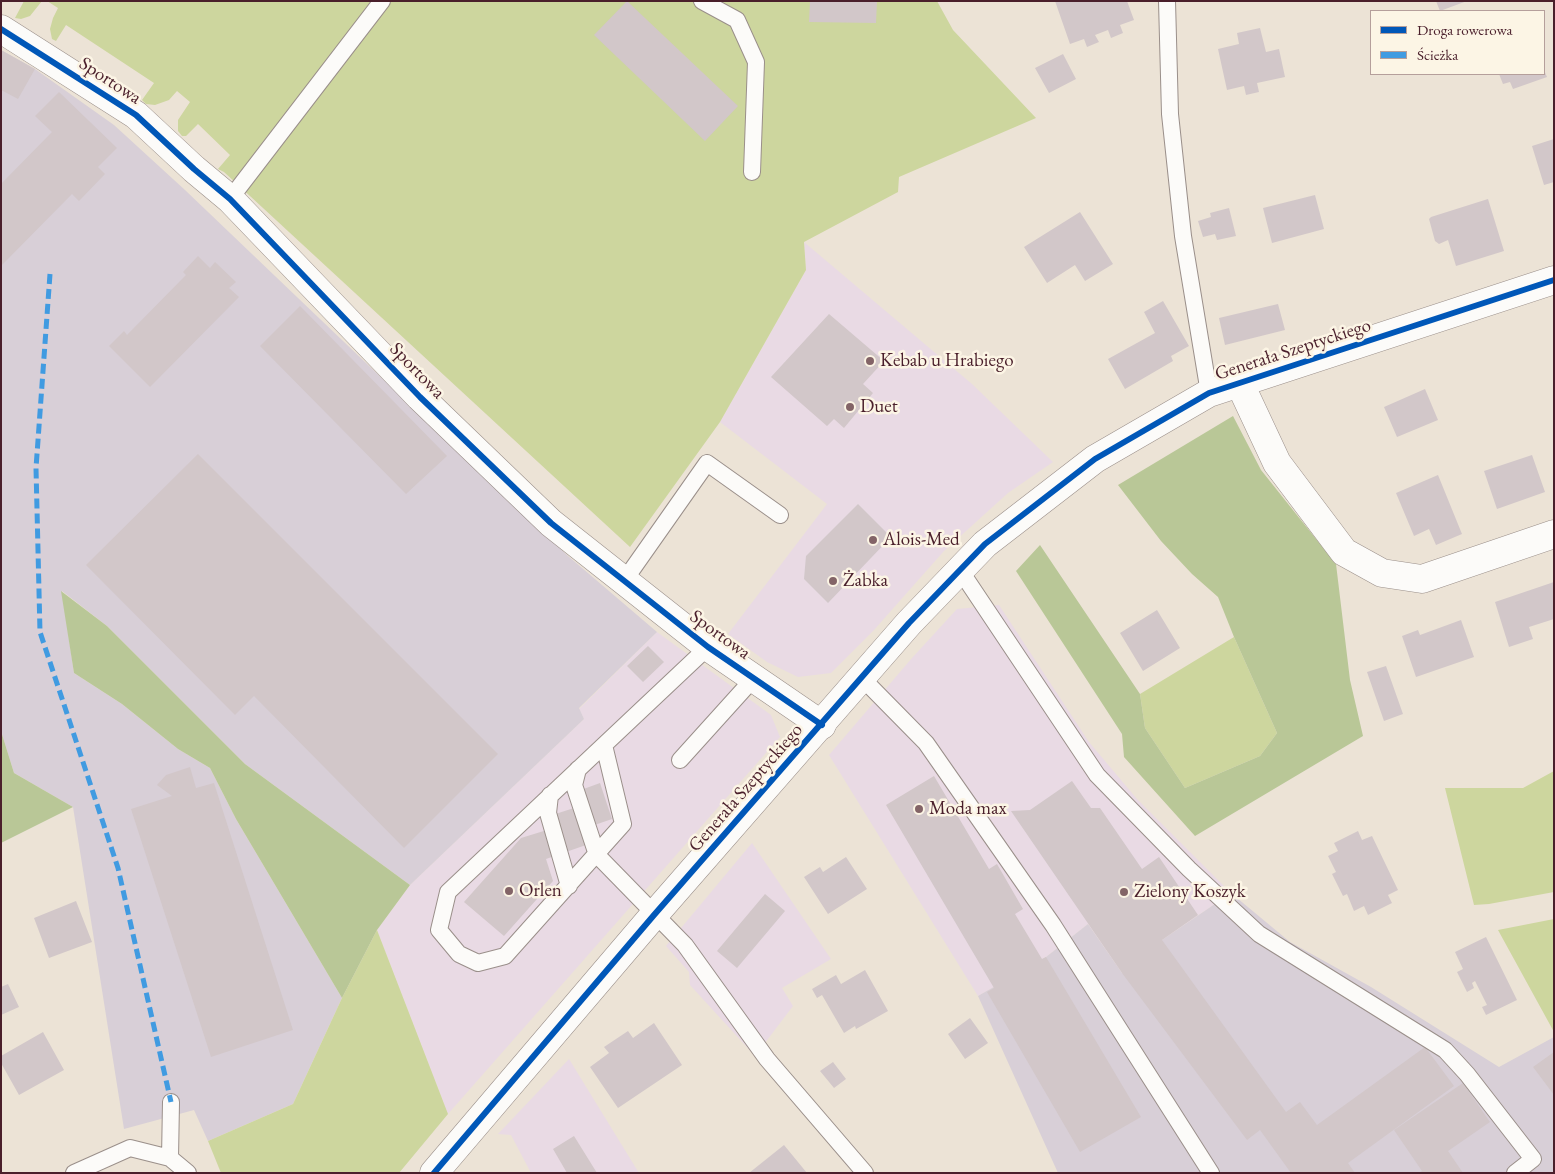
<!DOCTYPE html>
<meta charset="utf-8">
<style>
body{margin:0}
#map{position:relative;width:1555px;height:1174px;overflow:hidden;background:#ece3d6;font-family:"EB Garamond",serif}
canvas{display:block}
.frame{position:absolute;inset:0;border:2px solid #4a1f2b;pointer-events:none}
.legend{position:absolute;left:1370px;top:10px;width:175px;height:65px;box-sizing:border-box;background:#fcf5e5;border:1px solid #b59f9b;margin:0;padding:6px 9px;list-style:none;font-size:15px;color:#4a1f2b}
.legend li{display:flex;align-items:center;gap:10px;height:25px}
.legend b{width:25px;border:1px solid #b59f9b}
</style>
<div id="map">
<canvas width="1555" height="1174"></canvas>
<div class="frame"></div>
<ul class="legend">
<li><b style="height:6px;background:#0057b8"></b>Droga rowerowa</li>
<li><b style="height:6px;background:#409be1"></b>Ścieżka</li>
</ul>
</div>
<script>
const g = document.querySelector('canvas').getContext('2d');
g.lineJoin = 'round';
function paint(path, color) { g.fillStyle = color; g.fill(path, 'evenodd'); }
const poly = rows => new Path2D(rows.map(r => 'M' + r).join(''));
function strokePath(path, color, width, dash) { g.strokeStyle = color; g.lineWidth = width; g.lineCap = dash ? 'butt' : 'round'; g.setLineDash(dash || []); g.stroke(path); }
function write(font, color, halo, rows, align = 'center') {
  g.font = font + ' "EB Garamond",serif'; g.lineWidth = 5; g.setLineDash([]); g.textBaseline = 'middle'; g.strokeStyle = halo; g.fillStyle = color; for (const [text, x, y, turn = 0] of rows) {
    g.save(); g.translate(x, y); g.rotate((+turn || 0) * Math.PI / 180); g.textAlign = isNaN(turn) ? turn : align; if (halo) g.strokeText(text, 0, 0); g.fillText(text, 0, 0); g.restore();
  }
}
paint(poly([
 [804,242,972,384,1053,462,1008,493,944,551,874,630,831,673,798,677,767,662,728,634,827,504,720,422,806,270],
 [999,605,1089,742,1137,799,1231,893,1162,940,1122,973,1088,924,1046,957,978,996,829,755,912,658,957,609],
 [657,632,771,715,780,737,448,1114,377,930,410,885,584,719,579,709],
 [752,843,831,959,782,988,793,1006,755,1056,690,985,689,972,666,946],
 [569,1059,639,1173,531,1173,511,1135,498,1134]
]), '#e9dae4');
paint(poly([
 [1,50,35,69,114,125,185,190,568,556,657,632,579,708,584,719,410,885,245,764,107,626,62,591,74,673,122,704,178,749,210,768,236,819,342,998,293,1104,208,1141,194,1110,124,1129,73,807,14,773,1,731],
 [1231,893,1290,942,1371,987,1499,1067,1554,1037,1554,1173,1058,1173,978,996,1046,957,1088,924,1122,973,1162,940]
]), '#d8cfd7');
paint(poly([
 [24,1,42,1,30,16,21,19,15,18],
 [47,1,937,1,953,30,1036,118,899,177,898,192,804,242,806,270,720,422,630,547,224,172,218,169,230,155,198,124,186,136,182,136,178,131,178,120,190,102,177,91,169,100,155,105,146,104,142,100,154,83,66,25,56,41,52,39,50,29,53,18,58,8],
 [1234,637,1277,733,1260,756,1185,788,1145,728,1140,694],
 [1554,771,1554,892,1489,904,1474,905,1445,788,1523,788],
 [1554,919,1554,1032,1498,930],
 [377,930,448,1114,399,1173,221,1173,208,1141,293,1104,342,998]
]), '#cdd69e');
paint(poly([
 [1233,416,1261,470,1336,564,1350,680,1363,736,1195,836,1124,757,1122,734,1016,571,1040,545,1140,694,1145,728,1185,788,1260,756,1277,733,1234,637,1218,597,1192,574,1161,541,1118,485],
 [61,591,107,626,245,764,410,885,377,930,342,998,236,819,210,768,178,749,122,704,74,673],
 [1,731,14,773,73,807,1,843]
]), '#b9c797');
paint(poly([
 [627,1,738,106,705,141,594,35],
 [810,1,877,1,876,23,809,22],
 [1055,1,1127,1,1134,20,1120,25,1123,33,1111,38,1108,30,1095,35,1099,42,1087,47,1084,39,1070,44],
 [1436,1,1467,1,1440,11],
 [1260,28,1266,52,1279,49,1285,77,1257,83,1259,92,1246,95,1244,86,1227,90,1218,49,1239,44,1237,33],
 [1,50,35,69,18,99,1,90],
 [1063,54,1076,79,1049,93,1035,68],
 [1544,70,1547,77,1513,89,1510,82,1503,84,1499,74,1544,74],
 [59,92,117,148,98,167,105,174,79,201,72,194,1,266,1,184,52,132,35,116],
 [1554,139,1554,182,1544,185,1532,146],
 [1315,195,1324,229,1272,243,1263,208],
 [1488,199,1504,251,1456,266,1448,240,1439,244,1435,241,1429,219,1431,217],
 [1229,208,1236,236,1217,240,1215,234,1203,237,1198,221,1211,217,1210,213],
 [1080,212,1113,264,1085,281,1075,265,1047,283,1024,247],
 [198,256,210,268,215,262,236,282,229,288,239,297,150,387,109,346,124,331,127,335,186,275,183,272],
 [1163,301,1189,346,1171,356,1173,361,1125,389,1108,359,1155,333,1144,312],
 [1278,304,1285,330,1225,345,1219,318],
 [300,306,447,456,406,494,260,346],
 [829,314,884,361,863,384,873,393,844,428,834,419,827,426,771,377],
 [1425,389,1438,420,1397,437,1384,407],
 [198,454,498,754,404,848,254,696,235,715,86,565],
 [1532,455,1545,492,1497,509,1484,471],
 [1438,475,1462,534,1436,545,1429,529,1414,536,1396,493],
 [858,504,891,537,828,603,804,579,806,556],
 [1554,582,1554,619,1529,627,1533,639,1509,647,1495,602],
 [1157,610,1180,648,1143,671,1120,633],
 [1461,620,1474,657,1416,677,1402,636,1418,630,1420,635],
 [648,646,664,662,643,682,627,666],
 [1386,666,1403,714,1384,721,1367,672],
 [190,767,196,788,214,783,293,1030,211,1057,131,809,172,796,157,785,166,775],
 [934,776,989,869,997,864,1023,909,1015,914,1042,959,1046,957,1141,1117,1080,1152,987,992,994,988,886,805],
 [1072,781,1091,808,1100,808,1142,869,1159,857,1198,915,1162,940,1286,1112,1300,1102,1317,1125,1425,1047,1454,1086,1348,1163,1355,1173,1291,1173,1260,1130,1247,1140,1122,973,1011,811,1030,810],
 [600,783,612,819,580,830,586,845,546,859,553,881,504,936,464,902,521,838,547,830,543,818,574,808,570,794],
 [1358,831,1362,840,1372,836,1398,890,1388,895,1392,903,1368,915,1364,906,1354,911,1347,894,1343,896,1332,874,1336,872,1328,856,1338,851,1334,843],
 [846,857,867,889,828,914,804,877,820,867,823,872],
 [765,894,785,911,737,968,717,951],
 [76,901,92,942,49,958,34,918],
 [1486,937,1517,1000,1486,1015,1482,1007,1487,1005,1475,981,1472,983,1474,988,1467,992,1457,972,1463,969,1455,952],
 [865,970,888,1011,856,1029,855,1026,844,1033,822,995,817,998,812,989,836,975,841,984],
 [8,984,19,1007,1,1015,1,987],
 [970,1018,988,1043,965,1059,948,1034],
 [654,1023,682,1065,618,1108,590,1067,609,1053,604,1047,628,1031,633,1038],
 [43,1032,64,1070,19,1095,1,1063,1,1056],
 [1554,1052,1554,1095,1533,1067],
 [833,1062,846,1079,834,1088,820,1071],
 [1463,1083,1490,1122,1448,1151,1463,1173,1419,1173,1422,1171,1394,1130],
 [574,1136,597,1173,567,1173,553,1149],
 [784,1145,807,1173,749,1173]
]), '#d2c7c9');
const lane = poly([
 [702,1,737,20,756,62,752,172],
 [1167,1,1170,114,1183,236,1209,393],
 [230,199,382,1],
 [960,570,1097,775,1189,869,1259,934,1445,1050,1467,1074,1533,1159,1515,1173],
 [624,581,707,463,780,515],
 [862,678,926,743,1053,925,1211,1173],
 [604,745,623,824,505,956,478,963,459,954,439,930,448,892,708,647],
 [680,760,754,678],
 [578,769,574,785,597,855,685,945,767,1059,865,1173],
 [550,795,548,813,569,886],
 [170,1158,171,1102],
 [74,1173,130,1148,170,1158,188,1173]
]);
const street = poly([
 [1,29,136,115,194,169,230,199,420,397,551,523,708,647,822,725],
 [1240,384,1277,463,1344,552,1382,573,1422,579,1554,534]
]);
const secondary = poly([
 [434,1173,654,915,909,623,985,544,1095,459,1209,393,1554,280]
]);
strokePath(lane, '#9a8f8a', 18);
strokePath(street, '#9a8f8a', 29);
strokePath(secondary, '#9a8f8a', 29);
strokePath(lane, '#fcfbf9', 16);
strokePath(street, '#fcfbf9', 28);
strokePath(secondary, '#fcfbf9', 28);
strokePath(poly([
 [50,274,36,468,40,632,118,868,171,1102]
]), '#409be1', 5, [10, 5]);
strokePath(poly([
 [1,29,136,115,194,169,230,199,420,397,551,523,708,647,822,725],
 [434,1173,654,915,909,623,985,544,1095,459,1209,393,1554,280]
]), '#0057b8', 6);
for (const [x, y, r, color] of [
 [870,361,5,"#836467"],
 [850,407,5,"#836467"],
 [873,540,5,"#836467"],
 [833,581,5,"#836467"],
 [919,809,5,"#836467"],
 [509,891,5,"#836467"],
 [1124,892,5,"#836467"]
]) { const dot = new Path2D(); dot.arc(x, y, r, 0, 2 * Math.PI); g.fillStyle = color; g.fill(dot); strokePath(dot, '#fcf5e5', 2); }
write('19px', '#4a1f2b', '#fcf5e5', [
 ["Sportowa",110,81,33],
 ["Generała Szeptyckiego",1293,350,-18],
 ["Sportowa",417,371,46],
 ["Sportowa",720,635,36],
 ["Generała Szeptyckiego",746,788,-49]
]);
write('19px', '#4a1f2b', '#fcf5e5', [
 ["Kebab u Hrabiego",880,361],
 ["Duet",860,407],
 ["Alois-Med",883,540],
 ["Żabka",843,581],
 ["Moda max",929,809],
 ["Orlen",519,891],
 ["Zielony Koszyk",1134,892]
], 'left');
</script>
